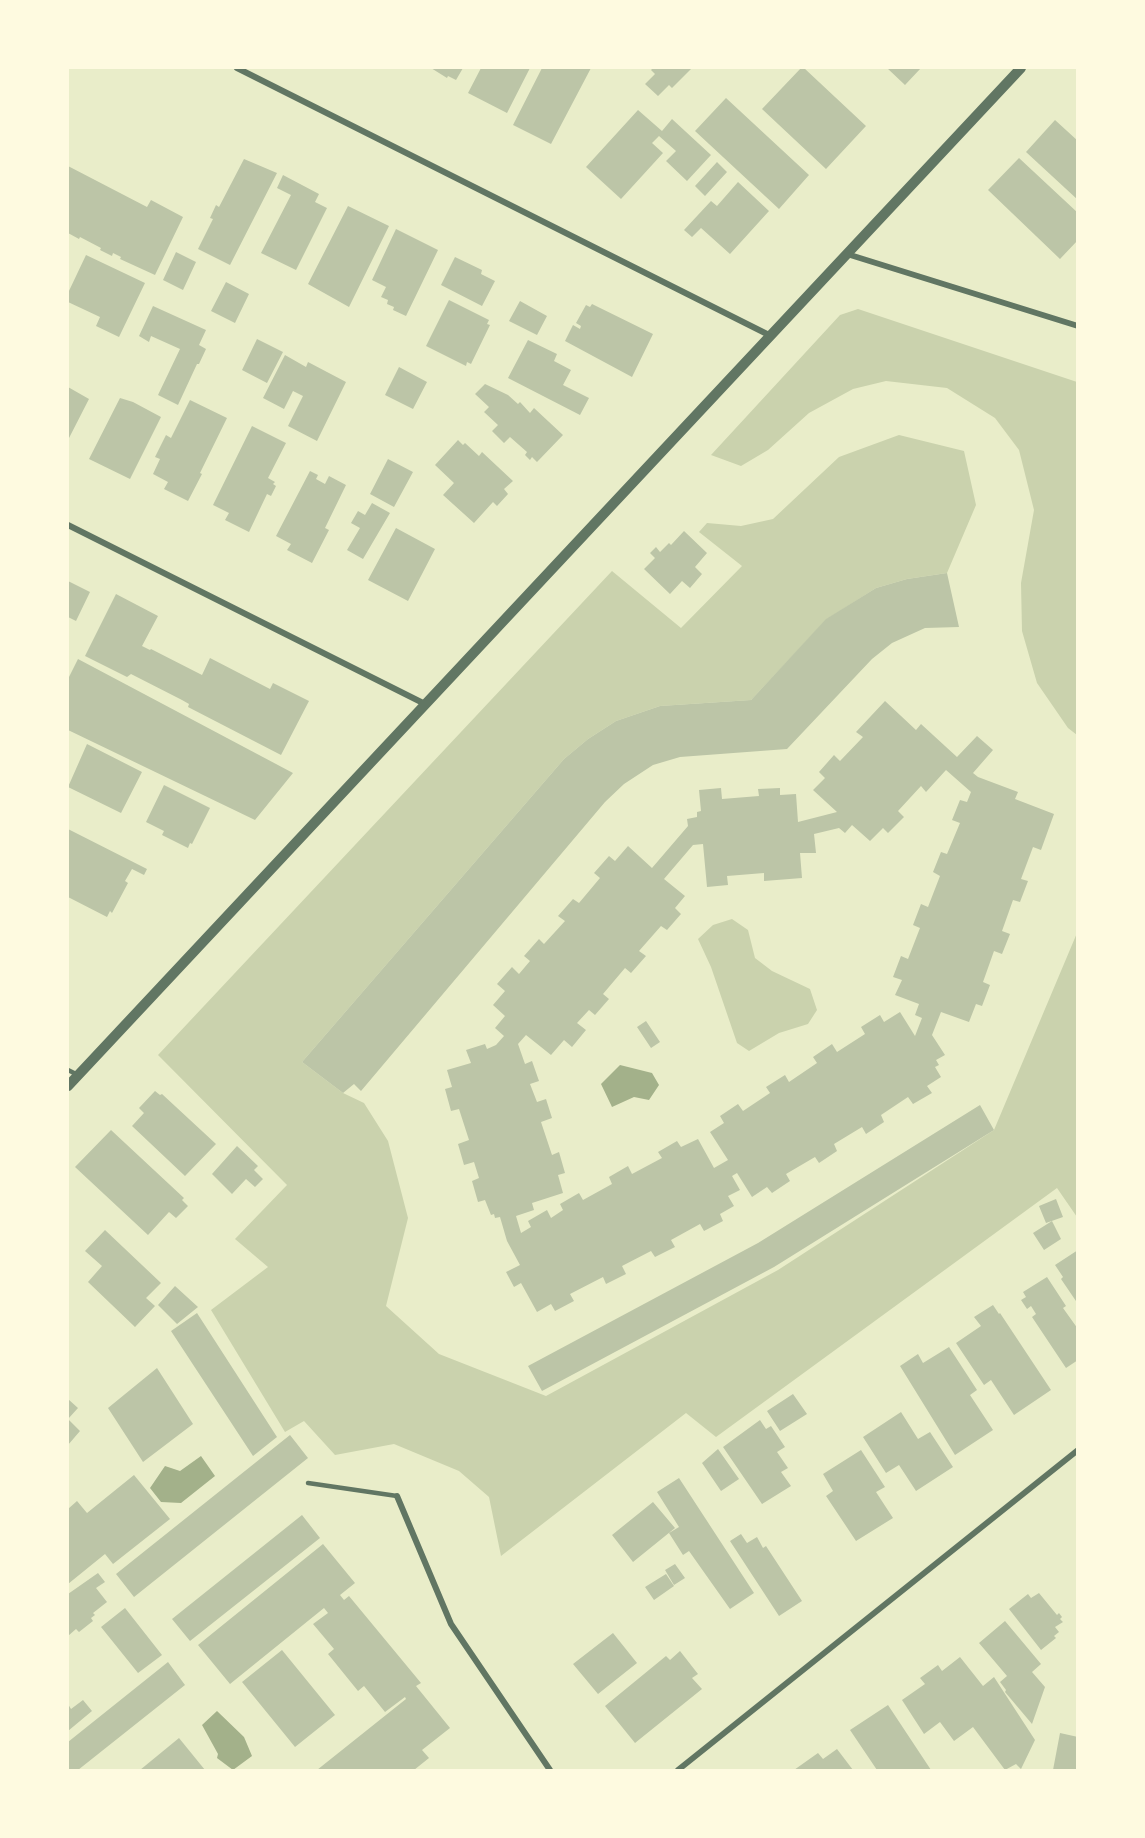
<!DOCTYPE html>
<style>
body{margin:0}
#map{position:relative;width:1145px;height:1838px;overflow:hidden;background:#e9edc9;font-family:"Noto Sans",sans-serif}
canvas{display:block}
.frame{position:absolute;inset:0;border:69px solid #fefae0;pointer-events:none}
</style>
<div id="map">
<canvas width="1145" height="1838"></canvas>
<div class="frame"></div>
</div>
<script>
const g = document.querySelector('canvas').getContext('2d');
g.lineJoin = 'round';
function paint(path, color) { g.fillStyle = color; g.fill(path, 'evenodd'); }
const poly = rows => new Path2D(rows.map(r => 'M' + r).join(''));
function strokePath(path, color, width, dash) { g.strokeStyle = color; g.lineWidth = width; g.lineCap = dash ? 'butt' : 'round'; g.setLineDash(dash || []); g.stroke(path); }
paint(poly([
 [858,309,1077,382,1077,735,1068,728,1037,683,1022,631,1021,583,1034,510,1019,450,995,418,947,388,886,381,853,389,809,413,768,450,741,466,711,455,840,315],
 [899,435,964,451,976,505,947,573,907,579,876,588,827,619,751,700,660,706,616,721,588,739,564,759,302,1062,343,1093,364,1103,388,1141,408,1218,386,1306,439,1354,546,1396,778,1270,994,1130,1077,933,1077,1217,1057,1188,716,1437,686,1413,501,1556,489,1497,459,1471,394,1444,335,1455,304,1421,285,1432,211,1310,268,1267,235,1239,287,1185,158,1055,612,571,681,628,742,566,699,532,707,523,741,526,773,519,839,457],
 [732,919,748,930,755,958,772,971,810,989,817,1010,808,1024,779,1033,749,1051,737,1043,711,967,698,939,713,925]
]), '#cad2ad');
paint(poly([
 [620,1065,652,1073,659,1085,649,1100,634,1097,612,1107,601,1084],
 [201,1456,215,1476,181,1503,161,1502,150,1488,165,1466,180,1471],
 [217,1711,244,1737,252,1756,233,1770,217,1758,218,1754,202,1725]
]), '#a3b18a');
paint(poly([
 [431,68,463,68,456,80,448,76,447,78],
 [481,68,530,68,507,113,468,93],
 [542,68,591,68,551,144,513,125],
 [653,68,692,68,672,88,669,85,658,96,645,84,655,74,651,70],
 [801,68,804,68,866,126,826,169,762,109],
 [887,68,921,68,905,85],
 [726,98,809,175,779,209,695,131],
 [638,110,662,131,672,119,711,155,687,181,666,161,676,151,659,136,652,143,663,153,621,199,586,167],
 [1055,120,1078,141,1078,200,1026,152],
 [1019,158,1078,213,1078,240,1060,259,988,190],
 [244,159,277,173,230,265,198,249,213,219,210,218,216,205,219,207],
 [717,162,727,172,705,196,695,186],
 [68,166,147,207,151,200,183,217,155,275,120,259,121,257,113,253,112,256,100,250,101,248,80,237,79,239,68,233],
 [283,175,319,194,315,202,327,208,296,270,261,253,291,195,277,188],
 [738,182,769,211,730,254,701,228,692,237,684,230,711,201,717,206],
 [348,206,389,226,349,307,308,284],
 [396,229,438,250,406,316,393,310,394,307,387,304,388,300,381,297,386,287,372,280],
 [176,252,196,262,183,290,163,280],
 [86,255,145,283,119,337,96,326,100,317,68,302,68,293],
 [455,257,482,270,481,274,495,281,482,306,441,285],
 [226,282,249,294,235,323,211,311],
 [449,300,489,320,487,324,490,325,471,364,467,362,466,366,426,346],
 [520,301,547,316,537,335,509,321],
 [592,304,653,334,632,377,565,341,573,325,580,329,581,326,576,323,586,305,590,307],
 [153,306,206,330,199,345,206,349,199,364,197,364,178,405,158,395,180,349,151,336,149,342,139,336],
 [257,339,283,352,267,383,242,370],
 [528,340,557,354,554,361,571,370,563,385,589,398,580,415,508,378],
 [285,355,306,367,308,362,346,382,317,441,288,426,303,396,293,391,284,409,263,398],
 [399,367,427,382,413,409,385,395],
 [485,384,508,395,518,404,520,402,530,413,534,408,563,435,537,462,532,457,530,460,525,455,527,452,510,437,504,443,492,431,498,425,484,412,489,407,475,394],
 [68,387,89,399,68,440],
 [120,398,133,402,161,417,130,479,89,459],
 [190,400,227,418,200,473,202,474,188,501,164,489,168,482,153,474,160,459,155,457,166,435,171,438],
 [252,426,286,443,268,478,275,482,273,484,276,486,271,496,267,494,249,532,225,520,229,513,213,505],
 [458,440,463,445,465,443,479,456,482,452,513,481,504,489,508,494,497,506,493,502,474,523,443,495,454,483,435,465],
 [388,459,413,472,394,507,370,494],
 [310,471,318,475,316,479,325,484,329,476,346,485,325,528,329,530,312,563,287,550,291,544,276,536],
 [372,503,390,513,363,559,347,550,360,528,351,523,358,511,365,515],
 [396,528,435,549,408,601,368,580],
 [684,531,707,553,695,567,702,574,690,588,682,581,670,594,644,569,655,558,650,553,656,547,660,552,669,543,671,545],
 [947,573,959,627,925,628,892,643,872,659,787,749,680,757,653,765,624,784,605,802,361,1091,354,1084,343,1093,302,1062,564,759,588,739,616,721,660,706,751,700,826,619,876,588,907,579],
 [68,581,90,592,76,621,68,617],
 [116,594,158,616,142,646,150,650,151,649,202,675,210,658,270,689,273,683,309,701,281,755,188,707,189,704,182,700,131,674,127,677,85,656],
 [78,659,293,773,255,820,68,730,68,679],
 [885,701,916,730,921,724,957,757,977,736,993,750,973,773,978,777,1018,792,1015,799,1054,814,1041,850,1033,847,1021,879,1028,881,1020,902,1013,900,1002,931,1010,934,1002,954,994,951,983,982,990,985,982,1006,976,1004,969,1022,941,1012,932,1035,945,1055,936,1060,939,1065,935,1067,941,1077,927,1086,932,1093,913,1104,908,1097,881,1115,884,1122,866,1134,862,1127,834,1144,837,1151,819,1163,815,1157,786,1174,790,1181,772,1193,767,1187,752,1197,737,1173,732,1176,740,1190,728,1196,734,1206,720,1214,723,1221,704,1231,700,1224,671,1240,675,1247,655,1257,651,1251,622,1266,626,1274,606,1284,603,1277,570,1294,574,1301,555,1311,551,1304,537,1312,521,1283,514,1287,506,1272,520,1265,507,1241,500,1217,495,1218,494,1214,491,1215,485,1200,478,1202,472,1181,479,1178,474,1162,464,1165,458,1144,469,1140,459,1109,451,1111,445,1089,452,1087,447,1070,471,1063,466,1050,485,1044,487,1049,496,1045,504,1036,495,1028,505,1016,493,1005,505,991,497,984,512,967,519,974,530,961,524,956,539,939,544,944,565,921,558,916,573,899,579,903,600,878,594,873,609,856,615,861,628,846,652,868,688,826,687,819,697,817,697,812,701,811,699,790,721,788,722,799,759,796,758,789,780,788,780,795,796,794,798,822,837,812,813,790,825,778,819,772,834,755,840,761,863,737,856,732],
 [946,770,971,792,967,802,960,800,952,820,960,823,947,854,941,852,933,872,940,876,928,907,921,904,913,925,920,928,908,959,901,956,893,977,902,980,895,995,919,1004,915,1015,922,1018,915,1036,900,1012,884,1022,880,1015,861,1027,865,1034,837,1052,832,1044,813,1057,817,1063,789,1082,785,1075,766,1087,770,1093,743,1111,738,1104,720,1116,724,1123,710,1132,728,1160,714,1168,698,1139,681,1147,677,1141,658,1152,662,1158,632,1174,628,1166,609,1177,612,1184,583,1200,579,1193,560,1204,563,1210,551,1218,547,1210,528,1221,531,1227,521,1233,516,1216,534,1210,532,1203,563,1193,558,1175,565,1173,559,1152,552,1155,541,1122,552,1118,546,1099,537,1102,530,1084,539,1081,532,1061,525,1064,518,1044,526,1035,551,1055,564,1040,572,1047,586,1030,577,1023,589,1010,595,1015,609,999,603,994,625,968,631,973,646,956,639,951,661,926,667,930,681,914,675,908,685,896,664,879,693,845,703,844,707,887,728,885,727,876,764,873,764,881,802,878,800,853,816,853,814,834,839,828,845,833,852,825,870,841,883,828,888,833,904,817,898,811,921,786,926,792],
 [87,744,142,772,121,813,68,787],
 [164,785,210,808,192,844,190,843,188,848,162,835,164,831,146,822],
 [68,829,147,869,144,875,132,869,125,881,128,883,112,913,110,911,107,917,68,897],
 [646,1021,660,1042,651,1048,637,1027],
 [155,1091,160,1095,162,1094,216,1144,185,1176,132,1126,144,1113,139,1108],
 [980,1105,994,1130,774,1267,542,1391,528,1366,758,1243],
 [111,1130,184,1198,182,1200,188,1206,176,1218,169,1212,148,1235,75,1167],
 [237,1146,258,1166,254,1170,263,1179,255,1187,246,1179,232,1194,212,1174],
 [1056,1199,1063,1217,1046,1223,1039,1206],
 [1052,1221,1061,1239,1044,1250,1033,1233],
 [105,1230,161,1283,146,1298,155,1306,135,1327,88,1282,102,1266,85,1251],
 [1078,1250,1078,1304,1061,1279,1063,1277,1055,1265],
 [1047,1277,1066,1306,1063,1308,1078,1329,1078,1360,1066,1368,1032,1317,1036,1314,1031,1306,1027,1309,1021,1300,1026,1297,1023,1292],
 [175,1286,198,1307,177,1324,158,1305],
 [993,1305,999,1314,1000,1313,1051,1390,1014,1415,991,1380,984,1385,956,1343,981,1326,974,1317],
 [197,1313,277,1437,253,1456,171,1331],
 [949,1347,977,1390,970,1395,993,1430,955,1455,900,1366,918,1354,923,1363],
 [157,1368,193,1424,143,1462,108,1408],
 [793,1394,807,1414,780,1431,767,1411],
 [68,1399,78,1408,68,1419],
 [901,1412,918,1439,930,1432,953,1467,916,1491,899,1465,886,1473,863,1437],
 [68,1419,80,1431,68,1445],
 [760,1420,766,1429,771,1426,785,1447,777,1452,788,1468,781,1472,791,1486,762,1504,723,1447],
 [290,1435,308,1458,134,1597,116,1574],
 [718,1449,739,1479,721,1491,702,1463],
 [861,1450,885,1487,876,1492,893,1518,856,1541,826,1496,833,1491,823,1474],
 [134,1475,170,1519,113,1564,105,1554,68,1584,68,1509,77,1501,87,1513],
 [679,1478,754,1593,730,1609,689,1551,683,1555,669,1533,679,1527,657,1492],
 [653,1502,675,1528,633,1562,612,1535],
 [302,1515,320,1538,190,1641,172,1619],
 [741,1534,747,1543,757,1537,763,1548,766,1546,802,1601,779,1616,730,1541],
 [323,1544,355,1583,340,1595,344,1600,349,1596,421,1683,416,1686,450,1728,422,1750,429,1758,414,1770,317,1770,406,1699,405,1697,385,1712,364,1686,358,1691,328,1654,334,1649,313,1624,328,1613,324,1608,230,1684,198,1645],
 [675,1564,685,1578,674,1585,665,1570],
 [98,1573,105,1582,96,1588,107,1602,93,1613,95,1615,91,1618,93,1621,79,1632,76,1629,68,1636,68,1594],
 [666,1574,674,1586,654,1600,645,1587],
 [1039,1593,1057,1615,1059,1613,1062,1617,1060,1619,1063,1622,1055,1627,1059,1632,1054,1636,1056,1638,1041,1650,1009,1609,1028,1594,1031,1598],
 [125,1608,162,1655,138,1673,101,1627],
 [1005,1621,1041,1664,1032,1672,1045,1687,1032,1724,1005,1692,1006,1690,1000,1682,1007,1676,979,1643],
 [613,1633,637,1663,598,1694,573,1664],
 [282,1650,335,1715,295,1747,242,1682],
 [680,1651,698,1674,692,1678,702,1689,635,1743,605,1706,666,1656,670,1660],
 [960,1657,983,1686,994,1677,1035,1740,1021,1769,1016,1764,1005,1770,973,1727,954,1741,940,1722,924,1734,902,1700,925,1684,920,1678,938,1665,942,1671],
 [168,1662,185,1685,78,1770,68,1770,68,1742],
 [83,1700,92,1711,68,1731,68,1704,71,1709],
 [888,1705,931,1770,877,1770,850,1730],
 [1060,1733,1078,1737,1078,1770,1053,1770],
 [179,1738,205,1770,140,1770],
 [837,1749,853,1770,794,1770,818,1753,823,1759]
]), '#bcc5a7');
strokePath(poly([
 [68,1070,78,1075],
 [308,1483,397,1496]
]), '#617663', 4.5);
strokePath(poly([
 [237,68,771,336],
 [847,254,1078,326],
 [68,525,425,704],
 [397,1496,451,1624,550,1770],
 [678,1770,1078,1450]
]), '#617663', 6);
strokePath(poly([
 [68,1086,1021,68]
]), '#617663', 10);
</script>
